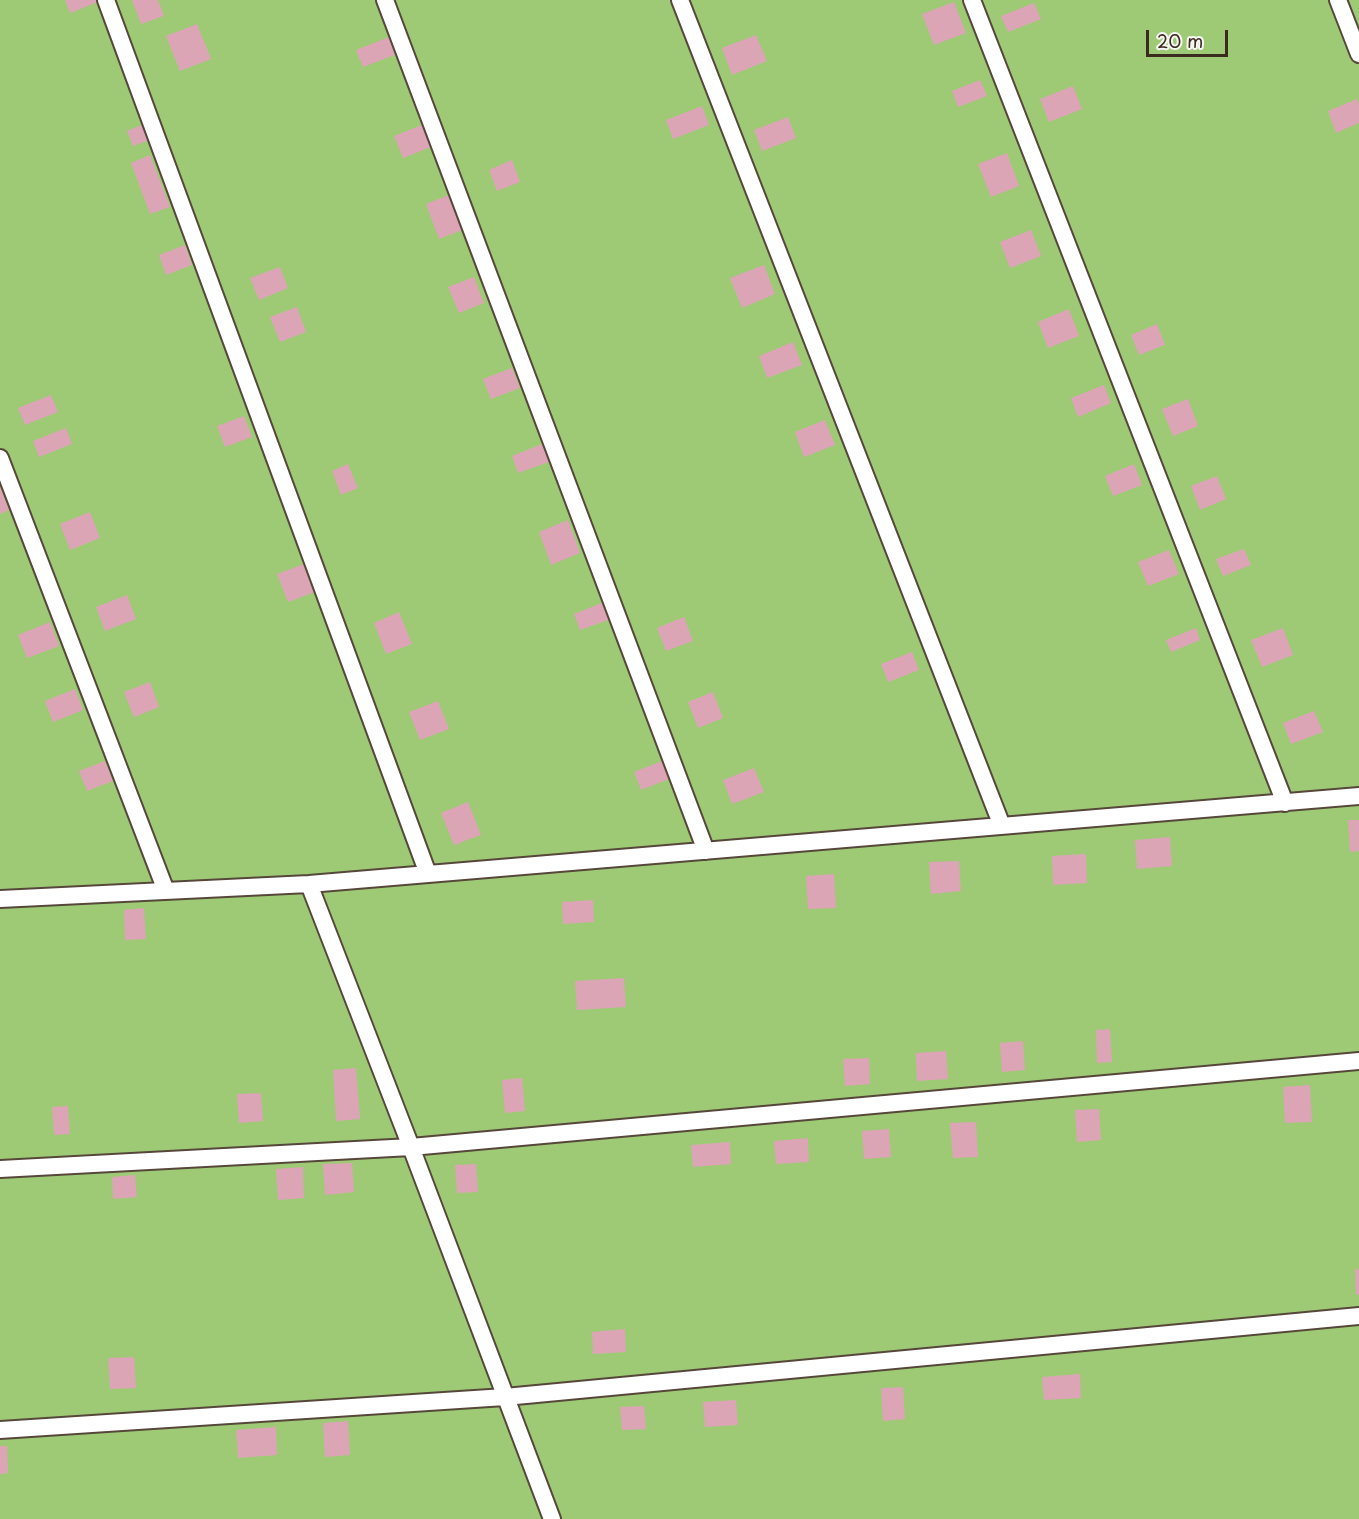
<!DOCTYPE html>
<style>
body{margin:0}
#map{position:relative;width:1359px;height:1519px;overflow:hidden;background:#f0ead6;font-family:"Playpen Sans",sans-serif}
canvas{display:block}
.scale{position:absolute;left:1146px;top:30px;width:82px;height:27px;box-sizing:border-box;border:3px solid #3b2a1e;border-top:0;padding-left:8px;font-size:18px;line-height:21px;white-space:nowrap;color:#3b2a1e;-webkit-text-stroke:4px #f6f6f2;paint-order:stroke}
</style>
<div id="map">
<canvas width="1359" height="1519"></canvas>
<div class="scale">20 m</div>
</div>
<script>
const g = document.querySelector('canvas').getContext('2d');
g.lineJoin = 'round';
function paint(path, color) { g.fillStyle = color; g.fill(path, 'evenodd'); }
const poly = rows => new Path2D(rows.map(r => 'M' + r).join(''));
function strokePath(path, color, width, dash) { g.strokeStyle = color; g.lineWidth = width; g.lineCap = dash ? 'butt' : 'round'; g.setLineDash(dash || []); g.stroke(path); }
paint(poly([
 [0,0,1359,0,1359,1519,0,1519]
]), '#9eca76');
paint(poly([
 [65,0,97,0,98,2,70,13],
 [132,0,158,0,164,16,141,24],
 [954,2,966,33,934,45,922,14],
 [1034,3,1041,19,1008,32,1001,16],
 [197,24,211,59,180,71,166,36],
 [756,35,767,61,732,75,722,48],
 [389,37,395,55,363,67,356,50],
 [980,80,987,96,958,107,952,91],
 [1073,86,1082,109,1049,122,1040,99],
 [1357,99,1359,104,1359,123,1336,133,1328,111],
 [702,106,709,125,673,139,666,120],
 [788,117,796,138,762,151,754,130],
 [144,124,150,140,133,146,127,131],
 [422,125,431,147,403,158,394,136],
 [1007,153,1019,186,991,197,978,164],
 [150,155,170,207,150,214,131,163],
 [512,160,520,182,497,191,489,170],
 [449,195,462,230,439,239,426,204],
 [1031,230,1041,256,1010,268,1000,242],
 [185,245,192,265,166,275,159,255],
 [764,265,775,294,742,308,730,278],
 [280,267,288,288,259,300,250,278],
 [474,277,484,303,459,313,448,287],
 [297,307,306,332,280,342,270,317],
 [1069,309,1079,336,1048,348,1038,322],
 [1157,324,1165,345,1139,355,1131,335],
 [793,342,802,365,767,378,759,356],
 [512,368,520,388,491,399,483,379],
 [1104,385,1111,403,1078,417,1071,398],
 [51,395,58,412,25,425,18,408],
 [1188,399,1198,426,1173,436,1162,409],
 [244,416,252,437,225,447,217,426],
 [825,420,835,445,804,457,795,432],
 [66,428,72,444,39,457,33,441],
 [542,444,549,462,518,473,512,456],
 [348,464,358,488,341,495,332,471],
 [1134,464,1142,485,1113,496,1105,476],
 [1217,476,1226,499,1200,510,1191,486],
 [0,486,9,510,0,514],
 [90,512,100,538,70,550,60,524],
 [568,520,580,553,551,565,539,532],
 [1244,549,1251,565,1223,576,1216,559],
 [1169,550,1179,574,1148,586,1138,562],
 [304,564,315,592,288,602,277,574],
 [127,595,136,619,105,631,96,607],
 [604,602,611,619,580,630,574,614],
 [399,612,412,644,386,654,374,623],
 [684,617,693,641,666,651,657,628],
 [50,622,59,646,27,658,18,635],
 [1196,628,1200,640,1171,652,1166,640],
 [1283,628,1293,655,1262,667,1251,640],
 [912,652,919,670,888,682,881,664],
 [150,682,159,707,134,717,124,692],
 [75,689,83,710,53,722,45,701],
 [713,692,723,718,698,728,688,702],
 [438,701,449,729,420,740,409,712],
 [1314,711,1323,732,1291,744,1283,723],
 [105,761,113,781,87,791,79,771],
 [662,761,669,779,641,790,634,772],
 [754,768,764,792,732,804,723,780],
 [468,802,481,835,454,845,441,813],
 [1348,820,1359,820,1359,851,1350,852],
 [1170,837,1172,866,1137,869,1135,840],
 [1086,854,1087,883,1053,885,1052,856],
 [959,861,961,891,931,894,929,862],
 [834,874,836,908,808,909,806,876],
 [593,900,594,922,563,924,562,902],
 [144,908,146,939,125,940,124,910],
 [624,978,626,1007,577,1010,575,981],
 [1110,1029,1112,1062,1097,1063,1096,1030],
 [1023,1041,1025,1070,1002,1072,1000,1043],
 [946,1051,948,1079,917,1081,916,1053],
 [869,1058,870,1084,845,1086,843,1059],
 [356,1068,360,1119,336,1121,333,1070],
 [522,1078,525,1111,505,1113,502,1080],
 [1310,1085,1312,1122,1285,1123,1283,1087],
 [261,1093,263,1121,239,1123,237,1094],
 [68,1106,70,1134,54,1135,52,1107],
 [1099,1109,1101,1140,1077,1142,1075,1110],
 [976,1122,978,1157,953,1158,950,1123],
 [889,1129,891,1157,864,1159,862,1131],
 [808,1138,809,1162,776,1164,774,1141],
 [730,1142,731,1164,693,1167,691,1145],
 [352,1163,354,1192,325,1195,323,1164],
 [476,1164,478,1192,457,1193,455,1165],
 [303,1167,304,1198,278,1200,276,1169],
 [135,1175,137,1197,113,1199,112,1177],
 [1355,1269,1359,1269,1359,1294,1356,1295],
 [625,1329,626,1352,593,1354,592,1332],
 [134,1357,136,1388,110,1389,108,1358],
 [1080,1374,1081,1398,1044,1400,1042,1377],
 [903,1387,905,1419,883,1421,881,1388],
 [736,1400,738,1425,705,1427,703,1402],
 [644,1406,646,1429,622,1430,620,1407],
 [348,1421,350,1455,325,1457,323,1423],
 [276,1427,277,1455,238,1458,236,1430],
 [0,1446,7,1446,8,1473,0,1474]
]), '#dca5b5');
const lane = poly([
 [106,0,428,874],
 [385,0,706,851],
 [680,0,1002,826],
 [972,0,1285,803],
 [1338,0,1359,54],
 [0,458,166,891],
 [309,884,411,1147,552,1519],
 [0,899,309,884,1359,796],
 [0,1169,411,1147,1359,1061],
 [0,1430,505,1397,1359,1316]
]);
strokePath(lane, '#56473a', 20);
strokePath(lane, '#fff', 16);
</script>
